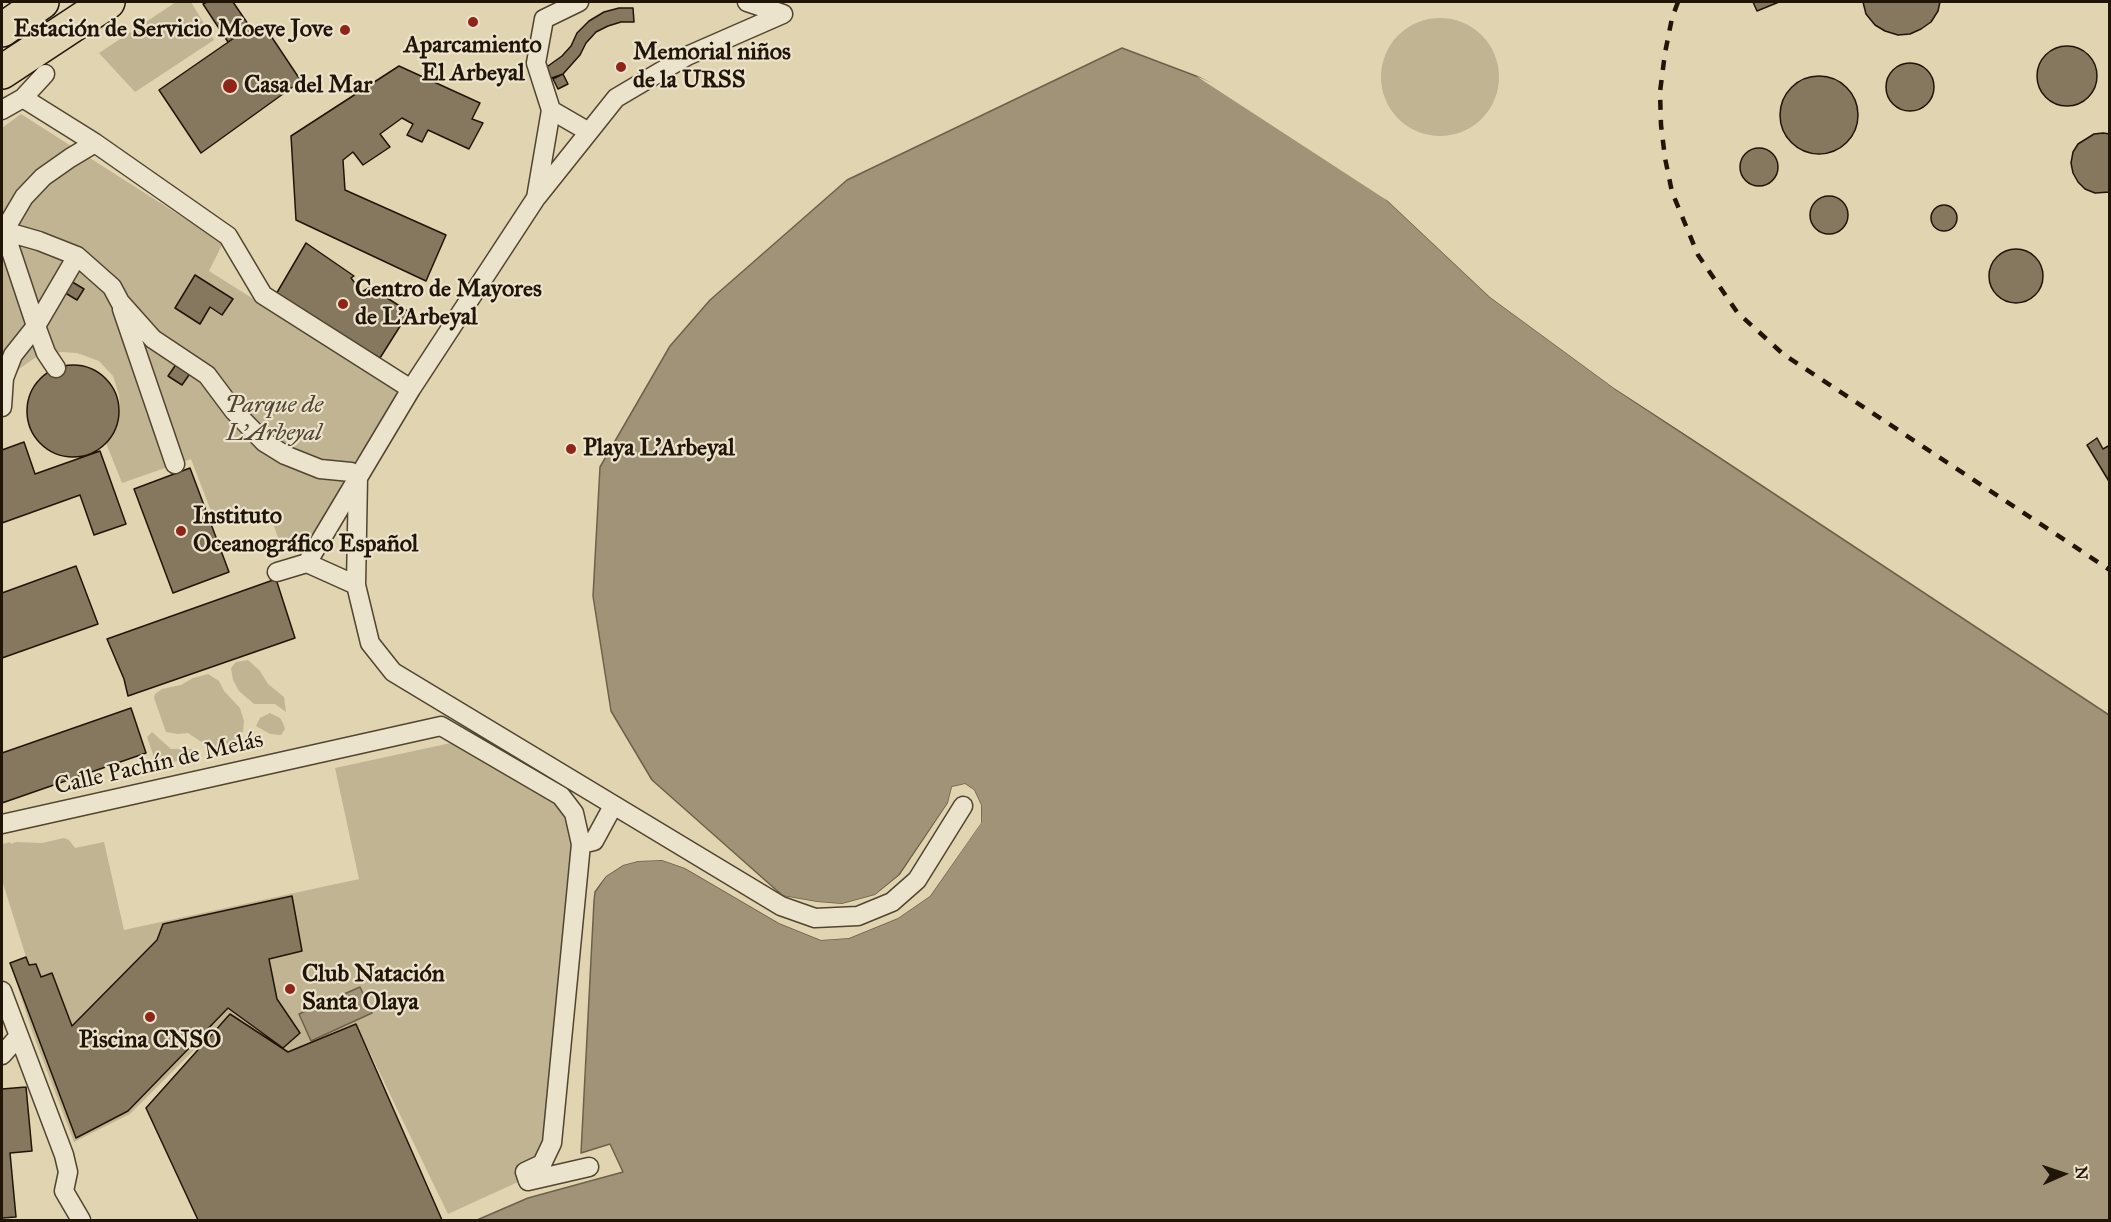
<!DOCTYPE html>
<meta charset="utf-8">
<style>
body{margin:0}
#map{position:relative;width:2111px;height:1222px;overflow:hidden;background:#e1d4b0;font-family:"IM FELL Great Primer",serif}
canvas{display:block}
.frame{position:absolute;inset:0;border:3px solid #211507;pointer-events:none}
.north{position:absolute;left:2033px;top:1144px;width:60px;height:60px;-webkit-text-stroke:4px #ece3cc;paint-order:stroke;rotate:87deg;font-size:16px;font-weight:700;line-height:24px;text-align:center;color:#211507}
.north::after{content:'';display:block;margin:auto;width:21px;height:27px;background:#211507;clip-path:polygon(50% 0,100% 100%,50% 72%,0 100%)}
</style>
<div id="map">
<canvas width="2111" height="1222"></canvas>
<div class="frame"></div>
<div class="north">N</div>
</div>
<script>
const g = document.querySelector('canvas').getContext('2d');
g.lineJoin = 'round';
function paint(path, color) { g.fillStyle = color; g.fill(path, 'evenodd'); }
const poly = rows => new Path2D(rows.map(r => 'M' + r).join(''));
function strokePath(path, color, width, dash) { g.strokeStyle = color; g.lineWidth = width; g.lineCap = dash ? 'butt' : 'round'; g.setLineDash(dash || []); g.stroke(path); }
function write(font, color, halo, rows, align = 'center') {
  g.font = font + ' "IM FELL Great Primer",serif'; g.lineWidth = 4.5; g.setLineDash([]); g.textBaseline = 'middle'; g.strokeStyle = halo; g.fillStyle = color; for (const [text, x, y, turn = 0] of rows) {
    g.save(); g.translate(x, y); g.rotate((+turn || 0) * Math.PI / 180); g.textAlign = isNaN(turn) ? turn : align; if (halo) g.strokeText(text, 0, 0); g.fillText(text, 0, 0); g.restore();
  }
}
paint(poly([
 [176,2,191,2,214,40,135,92,99,53],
 '1381 77a59 59 0 1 1 118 0a59 59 0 1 1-118 0Z',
 [21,114,223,243,209,271,401,392,349,471,308,547,300,539,281,546,270,515,247,523,242,509,214,519,191,459,122,483,106,443,117,428,120,408,119,395,113,376,99,361,77,353,62,352,39,355,19,369,11,385,2,415,2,128],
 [248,660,260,671,268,684,284,697,286,712,275,704,254,704,239,691,233,680,231,668,236,662],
 [208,674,219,681,224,691,240,708,244,721,243,731,238,738,229,744,216,748,206,745,188,733,178,734,166,732,154,698,155,694,162,689,181,685,193,678],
 [270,713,280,718,283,723,285,729,281,735,270,734,256,726,260,718],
 [152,732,171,749,192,749,194,755,190,759,161,764,156,763,147,737],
 [451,743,554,801,568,820,574,842,548,1140,534,1161,514,1170,518,1182,448,1214,356,1024,288,1052,230,1014,130,1114,74,1142,32,1031,10,963,26,957,2,880,2,844,10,842,11,844,16,842,42,843,64,838,69,840,75,848,104,842,124,930,359,879,335,768]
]), '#c0b493');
const water = poly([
 [1122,48,1196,76,1306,130,1388,201,1490,297,1614,388,2109,715,2109,1220,477,1220,528,1198,623,1172,610,1144,581,1153,594,901,595,892,606,876,623,865,638,861,662,860,685,868,779,923,821,940,849,938,898,918,930,896,981,822,981,805,974,790,965,784,952,787,948,803,899,875,875,895,842,904,817,902,783,896,652,780,611,711,593,596,600,467,670,346,710,300,847,180,1122,48],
 [360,987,372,1013,311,1041,299,1014,360,987]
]);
paint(water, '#a09377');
strokePath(water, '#6d614a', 1.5);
paint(poly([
 [1196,76,1230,90,1307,128,1390,198,1492,294,1616,385,1951,606,1614,388,1490,297,1388,201],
 [965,784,974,790,981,805,981,823,930,896,898,918,849,938,821,940,779,923,685,868,662,860,638,861,623,865,606,876,591,895,604,874,621,862,637,858,663,857,686,865,780,920,822,937,848,935,896,916,928,894,978,822,978,806,972,792,965,788,955,790,950,805,902,876,876,898,842,907,817,905,782,899,783,896,817,902,842,904,875,895,900,875,948,803,952,787]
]), '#e1d4b0');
const building = poly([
 [207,2,233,2,250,27,228,42,203,4,207,2],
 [1753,2,1779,2,1757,11,1753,2],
 [1863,2,1940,2,1938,11,1931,22,1921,29,1910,34,1898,35,1885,31,1875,25,1866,14,1863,2],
 [619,8,633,8,634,22,621,22,608,26,596,32,586,43,580,55,563,74,546,80,540,68,548,66,562,56,571,46,577,33,589,21,604,12,619,8],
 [250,27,257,37,267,30,301,81,201,153,159,90,250,27],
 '2037 76a30 30 0 1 1 60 0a30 30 0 1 1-60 0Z',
 '1886 87a24 24 0 1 1 48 0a24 24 0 1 1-48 0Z',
 [399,66,480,103,472,119,483,123,469,149,428,130,422,142,407,135,413,124,402,118,380,134,390,147,363,165,353,152,343,160,345,190,446,235,426,281,296,220,291,136,399,66],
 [563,74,568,84,558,89,553,79,563,74],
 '1780 115a39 39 0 1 1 78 0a39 39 0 1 1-78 0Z',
 [2103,133,2110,134,2110,192,2095,193,2085,189,2078,182,2073,173,2071,163,2073,152,2078,144,2094,134,2103,133],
 '1740 167a19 19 0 1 1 38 0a19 19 0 1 1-38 0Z',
 '1810 215a19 19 0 1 1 38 0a19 19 0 1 1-38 0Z',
 '1931 218a13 13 0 1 1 26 0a13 13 0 1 1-26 0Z',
 [306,243,354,276,351,278,362,292,370,287,409,312,380,358,275,296,306,243],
 '1989 276a27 27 0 1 1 54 0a27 27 0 1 1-54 0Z',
 [195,275,233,299,222,315,210,307,200,324,175,308,195,275],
 [69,280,84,289,77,300,62,291,69,280],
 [177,363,191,372,182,385,168,376,177,363],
 '27 411a46 46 0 1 1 92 0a46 46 0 1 1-92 0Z',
 [2097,438,2103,449,2110,445,2110,483,2087,445,2097,438],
 [24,442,35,474,100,451,126,524,94,535,80,495,2,523,2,450,24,442],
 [190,468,229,572,173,593,134,489,190,468],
 [76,566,98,624,2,658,2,593,76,566],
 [276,579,295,638,128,696,124,679,107,639,276,579],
 [131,708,146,753,2,803,2,753,131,708],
 [292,896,302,951,269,959,277,999,300,1033,283,1048,228,1008,128,1111,76,1138,10,963,26,957,29,965,36,964,41,977,52,973,72,1026,157,940,163,924,292,896],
 [230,1014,288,1052,356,1024,442,1220,198,1220,146,1108,230,1014],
 [26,1087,32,1151,10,1153,16,1217,2,1218,2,1089,26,1087]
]);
paint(building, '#85785f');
strokePath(building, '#211507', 1.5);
const street = poly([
 [579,2,544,19,536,63,551,110,536,198,411,389,307,563,356,585,370,643,393,672,781,906,815,918,858,916,892,902,917,880,963,806],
 [23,98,45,74],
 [2,110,23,98,95,143,228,236,263,295,411,389],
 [551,110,589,132],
 [537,197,616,98,687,56,783,14,747,2],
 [2,224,36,326,46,353,56,368],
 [4,231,24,197,43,177,70,158,95,143],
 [2,233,4,231,39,241,77,256,112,287,120,302,153,339,207,375,234,411,264,442,285,455,320,469,351,472,358,477,356,585],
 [122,309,175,464],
 [2,407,4,378,13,355,36,326,77,256],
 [277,572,307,563],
 [2,824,441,726,561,796,574,813,581,844,552,1143,542,1164,525,1172,528,1181,589,1167],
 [581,844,594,841,613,806],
 [2,991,64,1155,68,1172,64,1191,81,1220],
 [2,1055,18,1037]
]);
const highway = poly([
 [2,30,42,2],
 [2,72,108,2]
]);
strokePath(street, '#514531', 21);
strokePath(highway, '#211507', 36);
strokePath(street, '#ece3cc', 18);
strokePath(highway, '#e1d4b0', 33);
strokePath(poly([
 [1678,2,1672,18,1665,53,1660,92,1661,125,1665,158,1672,192,1698,255,1737,312,1783,354,2110,570]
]), '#211507', 4.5, [10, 10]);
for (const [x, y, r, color] of [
 [473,22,6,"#8f2418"],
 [345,30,6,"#8f2418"],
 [621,67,6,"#8f2418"],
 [230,86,8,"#8f2418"],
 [343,304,6,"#8f2418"],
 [571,449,6,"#8f2418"],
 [181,531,6,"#8f2418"],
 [290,989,6,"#8f2418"],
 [150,1017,6,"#8f2418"]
]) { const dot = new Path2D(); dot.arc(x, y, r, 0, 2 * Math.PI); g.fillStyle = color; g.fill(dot); strokePath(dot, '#ece3cc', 2); }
write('bold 24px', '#211507', '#ece3cc', [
 ["Estación de Servicio Moeve Jove",333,30,"right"],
 ["Aparcamiento",473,46,"center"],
 ["El Arbeyal",473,74,"center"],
 ["Memorial niños",633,53],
 ["de la URSS",633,81],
 ["Casa del Mar",244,86],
 ["Centro de Mayores",355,290],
 ["de L'Arbeyal",355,318],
 ["Playa L'Arbeyal",583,449],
 ["Instituto",193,517],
 ["Oceanográfico Español",193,545],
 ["Club Natación",302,975],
 ["Santa Olaya",302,1003],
 ["Piscina CNSO",150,1041,"center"]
], 'left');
write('italic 24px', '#514531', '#ece3cc', [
 ["Parque de",274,406],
 ["L'Arbeyal",274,434]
]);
write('24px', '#211507', '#ece3cc', [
 ["Calle Pachín de Melás",159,764,-13]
]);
</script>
